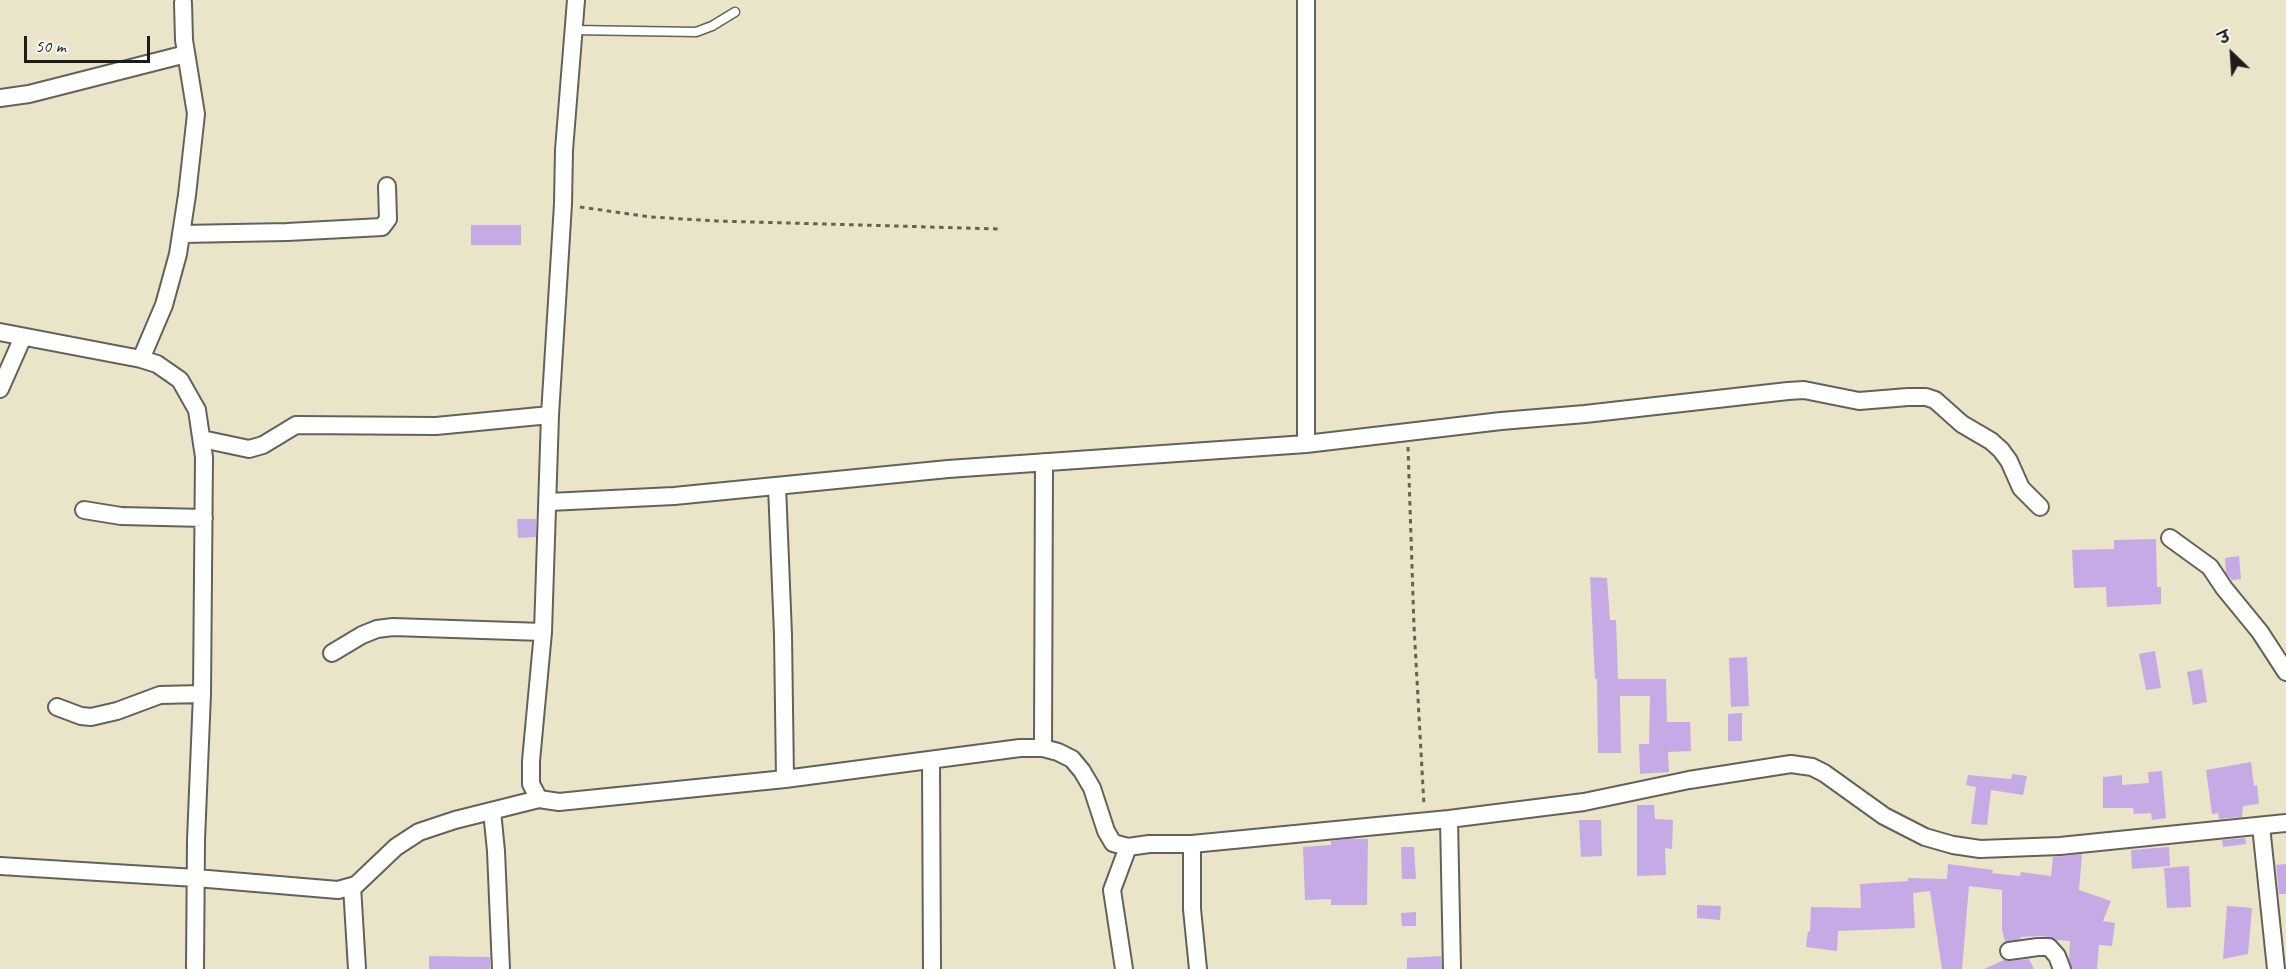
<!DOCTYPE html>
<meta charset="utf-8">
<style>
body{margin:0}
#map{position:relative;width:2286px;height:969px;overflow:hidden;background:#eae5c8;font-family:Caveat,"Playpen Sans Deva",sans-serif}
canvas{display:block}
.north{position:absolute;left:2202px;top:24px;width:60px;height:60px;-webkit-text-stroke:4px #f6f6f2;paint-order:stroke;rotate:335deg;font-size:16px;font-weight:700;line-height:24px;text-align:center;color:#1c1c1c}
.north::after{content:'';display:block;margin:auto;width:21px;height:27px;background:#1c1c1c;clip-path:polygon(50% 0,100% 100%,50% 72%,0 100%)}
.scale{position:absolute;left:24px;top:36px;width:126px;height:27px;box-sizing:border-box;border:3px solid #1c1c1c;border-top:0;padding-left:8px;font-size:18px;line-height:21px;white-space:nowrap;color:#1c1c1c;-webkit-text-stroke:4px #f6f6f2;paint-order:stroke}
</style>
<div id="map">
<canvas width="2286" height="969"></canvas>
<div class="north">उ</div>
<div class="scale">50 m</div>
</div>
<script>
const g = document.querySelector('canvas').getContext('2d');
g.lineJoin = 'round';
function paint(path, color) { g.fillStyle = color; g.fill(path, 'evenodd'); }
const poly = rows => new Path2D(rows.map(r => 'M' + r).join(''));
function strokePath(path, color, width, dash) { g.strokeStyle = color; g.lineWidth = width; g.lineCap = dash ? 'butt' : 'round'; g.setLineDash(dash || []); g.stroke(path); }
paint(poly([
 [471,225,521,225,521,245,471,245],
 [517,519,536,519,536,537,518,538],
 [2156,539,2157,587,2161,587,2161,604,2107,607,2106,587,2074,588,2072,550,2114,549,2114,540],
 [2239,556,2241,579,2232,580,2226,573,2225,558],
 [1590,577,1607,578,1610,620,1616,620,1618,679,1666,679,1667,722,1690,722,1691,751,1668,752,1669,772,1640,774,1639,744,1649,744,1650,696,1620,696,1621,753,1598,753,1597,679,1595,679],
 [2155,651,2161,688,2146,690,2139,654],
 [1747,657,1749,706,1731,707,1729,658],
 [2202,669,2207,702,2193,705,2187,672],
 [1742,713,1742,741,1728,741,1728,714],
 [2251,762,2254,786,2257,785,2259,804,2243,806,2242,817,2219,819,2218,813,2212,814,2206,770],
 [2162,771,2166,818,2152,820,2151,813,2134,814,2133,808,2103,808,2103,777,2122,775,2122,785,2149,783,2148,772],
 [2012,774,2027,776,2023,795,1991,790,1987,825,1971,824,1976,787,1966,785,1968,775,2011,779],
 [1637,805,1654,805,1655,819,1673,820,1672,849,1665,848,1666,875,1637,876],
 [1579,820,1601,820,1602,856,1581,857],
 [2245,838,2246,844,2223,847,2222,840],
 [1348,839,1368,839,1367,905,1331,905,1331,899,1305,900,1303,847,1331,845,1331,841],
 [1401,847,1414,847,1416,879,1402,879],
 [2169,847,2170,866,2132,869,2131,850],
 [2082,854,2079,890,2111,901,2103,921,2115,923,2112,946,2099,945,2097,969,2072,969,2069,959,2070,941,2057,940,2049,937,2038,936,2020,937,2021,939,2005,942,2002,929,2002,890,1969,886,1962,969,1942,969,1930,891,1913,893,1915,928,1838,931,1837,951,1806,947,1808,931,1810,932,1811,907,1861,908,1860,884,1908,881,1908,878,1947,879,1948,864,1993,870,1992,873,2020,876,2021,872,2051,876,2053,857],
 [2286,864,2286,894,2279,894,2276,865],
 [2189,866,2191,907,2167,908,2164,868],
 [1697,905,1721,906,1720,920,1697,918],
 [2227,906,2252,908,2248,954,2223,959],
 [1416,912,1416,926,1402,926,1401,913],
 [429,956,490,957,490,969,429,969],
 [1441,956,1442,969,1407,969,1407,958],
 [2029,959,2034,969,1984,969,2004,960,2010,961]
]), '#c6aae5');
const service = poly([
 [573,30,696,32,712,26,735,12]
]);
const minor = poly([
 [576,0,564,150,563,204,550,415,543,632,531,761,531,784,539,799,559,802,785,779,1020,748,1043,748,1058,752,1072,759,1082,771,1092,788,1106,831,1113,843,1128,847,1149,844,1192,844,1449,819,1584,802,1689,780,1791,764,1812,767,1824,773,1884,816,1925,837,1953,845,1980,849,2060,846,2286,823],
 [1306,0,1306,444],
 [0,98,29,94,186,54],
 [182,234,287,232,382,227,388,219,387,186],
 [0,332,141,359,157,364,180,380,197,410,204,457,202,694,196,840,195,969],
 [141,359,164,305,178,254,187,195,196,114,184,40,183,3],
 [0,389,23,337],
 [202,439,249,449,263,445,296,425,436,426,550,415],
 [777,486,783,635,785,779],
 [549,502,674,496,948,469,1306,444,1501,421,1585,414,1788,391,1804,390,1859,401,1908,397,1926,397,1935,400,1962,424,1991,441,2001,450,2009,461,2021,488,2040,507],
 [84,510,121,516,204,518],
 [2170,538,2210,567,2224,588,2260,632,2286,672],
 [332,653,362,635,377,629,393,627,543,632],
 [57,707,81,716,91,717,117,711,160,695,202,694],
 [1043,748,1044,462],
 [931,760,932,969],
 [492,811,496,851,501,969],
 [1449,819,1452,969],
 [2261,826,2276,969],
 [1192,844,1192,909,1198,969],
 [0,866,196,878,338,890,356,885,396,847,419,832,455,820,539,799],
 [352,886,357,969],
 [2009,951,2038,947,2049,947,2057,956,2062,969],
 [1124,969,1112,890,1128,847]
]);
strokePath(service, '#646258', 11);
strokePath(minor, '#646258', 20);
strokePath(poly([
 [580,207,651,217,717,221,1001,229],
 [1408,447,1414,626,1424,806]
]), '#646258', 3, [4.5, 4.5]);
strokePath(service, '#fff', 8);
strokePath(minor, '#fff', 16);
</script>
